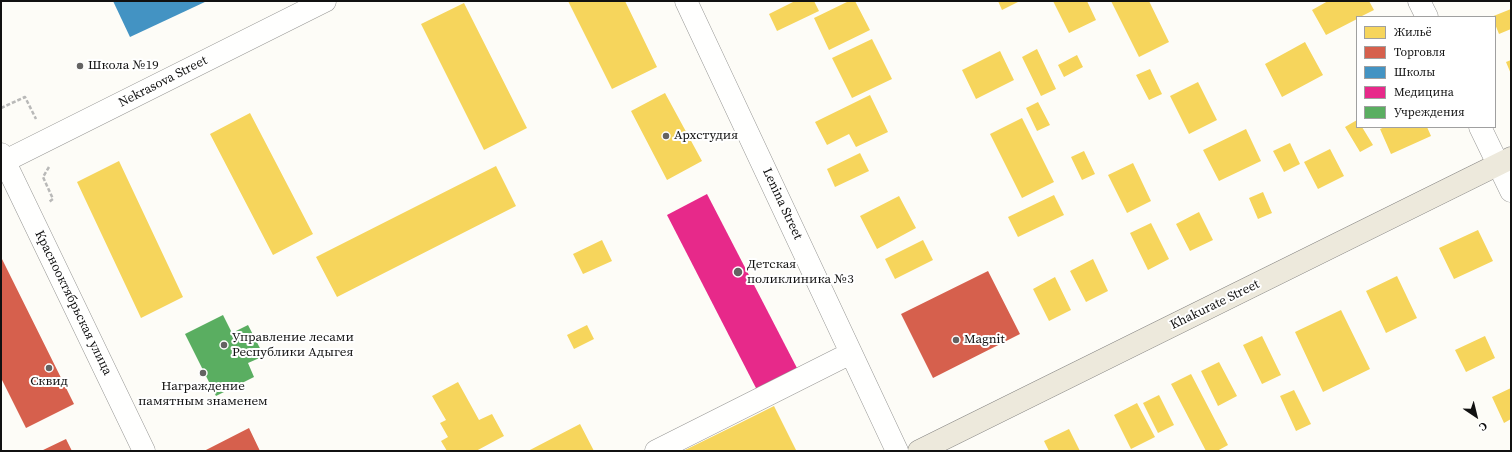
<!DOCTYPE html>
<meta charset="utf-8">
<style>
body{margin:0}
#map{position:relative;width:1512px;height:452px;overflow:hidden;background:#fdfcf7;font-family:"Source Serif 4",serif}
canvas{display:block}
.frame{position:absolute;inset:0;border:2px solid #111;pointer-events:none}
.legend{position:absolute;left:1356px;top:16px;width:140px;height:112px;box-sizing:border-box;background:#fff;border:1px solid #a0a0a0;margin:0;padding:5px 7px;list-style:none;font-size:12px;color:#111}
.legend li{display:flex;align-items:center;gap:8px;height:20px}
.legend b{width:20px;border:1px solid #a0a0a0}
.north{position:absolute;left:1456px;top:396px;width:40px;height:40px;-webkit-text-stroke:3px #fff;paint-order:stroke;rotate:145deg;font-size:11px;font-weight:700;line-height:16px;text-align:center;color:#111}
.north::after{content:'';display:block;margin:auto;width:14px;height:18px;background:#111;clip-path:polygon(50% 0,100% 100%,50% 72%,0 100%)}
</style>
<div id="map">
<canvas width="1512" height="452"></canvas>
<div class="frame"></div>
<ul class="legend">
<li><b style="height:11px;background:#f6d55c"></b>Жильё</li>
<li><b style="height:11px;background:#d6604d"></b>Торговля</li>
<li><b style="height:11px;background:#4393c3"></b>Школы</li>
<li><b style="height:11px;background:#e7298a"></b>Медицина</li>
<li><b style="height:11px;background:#5aae61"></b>Учреждения</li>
</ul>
<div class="north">С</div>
</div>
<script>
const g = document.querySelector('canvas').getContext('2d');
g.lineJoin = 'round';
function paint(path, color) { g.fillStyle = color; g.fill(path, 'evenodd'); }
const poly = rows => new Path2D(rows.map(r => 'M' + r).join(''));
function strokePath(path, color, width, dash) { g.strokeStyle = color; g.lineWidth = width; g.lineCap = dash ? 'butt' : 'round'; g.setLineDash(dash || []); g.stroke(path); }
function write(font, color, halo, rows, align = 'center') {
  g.font = font + ' "Source Serif 4",serif'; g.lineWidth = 4; g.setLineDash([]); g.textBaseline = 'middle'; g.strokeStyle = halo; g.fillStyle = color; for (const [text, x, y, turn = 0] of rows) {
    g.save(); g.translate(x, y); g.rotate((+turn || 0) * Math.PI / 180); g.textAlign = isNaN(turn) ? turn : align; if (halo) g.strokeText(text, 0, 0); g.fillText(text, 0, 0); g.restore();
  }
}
paint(poly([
 [568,1,625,1,657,67,612,89],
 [795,1,814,1,819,11,777,31,769,14],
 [849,1,855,1,870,30,829,50,814,18],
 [998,1,1020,1,1002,10],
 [1053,1,1087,1,1096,20,1069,33],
 [1111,1,1149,1,1169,42,1139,57],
 [1328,1,1369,1,1374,10,1360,17,1357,17,1357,19,1326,35,1312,10],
 [464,3,527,128,484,150,421,24],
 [1511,9,1511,29,1499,34,1495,24,1495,17,1491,17],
 [872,39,892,79,852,98,832,58],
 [1305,42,1323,75,1282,97,1265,64],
 [1037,49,1056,89,1041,96,1022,57],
 [1000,51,1014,80,976,99,962,70],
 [1077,55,1083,67,1064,77,1058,65],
 [1511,60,1511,74,1506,62],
 [1150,69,1162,94,1149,100,1136,75],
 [1198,82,1217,120,1189,134,1170,96],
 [665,93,702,161,667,180,631,111],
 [870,95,888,132,856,147,849,134,827,145,815,122],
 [1038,102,1050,125,1037,131,1026,108],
 [250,113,313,234,273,255,210,134],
 [1022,118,1054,182,1022,198,990,134],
 [1357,120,1357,127,1362,127,1373,145,1360,152,1345,127],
 [1385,127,1427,127,1431,136,1391,154,1380,129],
 [1246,129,1261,161,1219,181,1203,150],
 [1290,143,1300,164,1284,172,1273,151],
 [1330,149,1344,176,1318,189,1304,162],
 [1084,151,1095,174,1082,180,1071,157],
 [860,153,869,171,835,187,827,169],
 [119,161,183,297,141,318,77,182],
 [1133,163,1151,201,1127,213,1108,175],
 [496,166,516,206,337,297,316,257],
 [1263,192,1272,213,1258,219,1249,198],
 [1054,195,1064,215,1018,237,1008,217],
 [899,196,916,228,877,249,860,216],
 [1199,212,1213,240,1190,251,1176,224],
 [1151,223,1169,259,1148,270,1130,233],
 [1478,230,1493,261,1454,279,1439,248],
 [602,240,612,261,583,274,573,254],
 [923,240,933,260,895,279,885,259],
 [1093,259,1108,291,1086,302,1070,271],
 [1397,276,1417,318,1386,333,1366,291],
 [1055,277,1071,310,1049,321,1033,289],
 [1341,310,1370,369,1323,392,1295,332],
 [587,325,594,339,574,349,567,335],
 [1262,336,1281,375,1262,384,1243,345],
 [1485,336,1495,358,1466,372,1455,350],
 [1219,362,1237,396,1218,406,1201,371],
 [1191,374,1228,445,1217,451,1206,451,1171,384],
 [458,382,479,420,492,414,504,436,476,451,447,451,441,441,448,437,440,423,446,420,432,396],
 [1511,388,1511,419,1504,423,1492,397],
 [1294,390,1311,424,1296,431,1280,396],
 [1159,395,1174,425,1158,433,1143,403],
 [1137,403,1155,437,1131,449,1114,415],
 [774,406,796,450,683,451,738,424],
 [580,424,594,451,528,451],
 [1069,429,1080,451,1049,451,1044,441]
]), '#f6d55c');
paint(poly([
 [1,257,74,404,26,428,1,378],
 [988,271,1020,334,933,378,901,314],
 [249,428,260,451,204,451],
 [66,439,72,451,41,451]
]), '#d6604d');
paint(poly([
 [113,1,207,1,130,37]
]), '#4393c3');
paint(poly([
 [707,194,798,370,757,390,667,215]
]), '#e7298a');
paint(poly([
 [223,315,232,333,248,325,264,356,248,363,254,377,216,396,185,334]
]), '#5aae61');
const minor = poly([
 [686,1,897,451],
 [1419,1,1427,17],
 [1480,127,1511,191],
 [1,154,144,451],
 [1,163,325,1],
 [656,451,851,353]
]);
const major = poly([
 [919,451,1511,158]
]);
strokePath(minor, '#979795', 23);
strokePath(major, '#858482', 23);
strokePath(poly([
 [1,108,25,97,36,119],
 [49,167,43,177,53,199,49,202]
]), '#b9b9b8', 2.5, [4, 2]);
strokePath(minor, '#fffffe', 22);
strokePath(major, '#ede9dc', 22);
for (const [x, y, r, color] of [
 [80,66,4,"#646362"],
 [666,136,4,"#646362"],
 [738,272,5,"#646362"],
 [956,340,4,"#646362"],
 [224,345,4,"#646362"],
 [49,368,4,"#646362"],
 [203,373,4,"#646362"]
]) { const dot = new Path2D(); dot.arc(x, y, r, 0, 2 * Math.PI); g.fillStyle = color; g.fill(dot); strokePath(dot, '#fff', 1.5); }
write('13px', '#111', '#fff', [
 ["Школа №19",88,66],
 ["Архстудия",674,136],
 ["Детская",747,265],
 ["поликлиника №3",747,280],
 ["Управление лесами",232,338],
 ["Республики Адыгея",232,353],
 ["Magnit",964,340],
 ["Сквид",49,382,"center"],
 ["Награждение",203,387,"center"],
 ["памятным знаменем",203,402,"center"]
], 'left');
write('13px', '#111', '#fff', [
 ["Nekrasova Street",163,82,-27],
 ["Lenina Street",782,204,65],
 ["Краснооктябрьская улица",73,303,64],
 ["Khakurate Street",1215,305,-26]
]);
</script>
